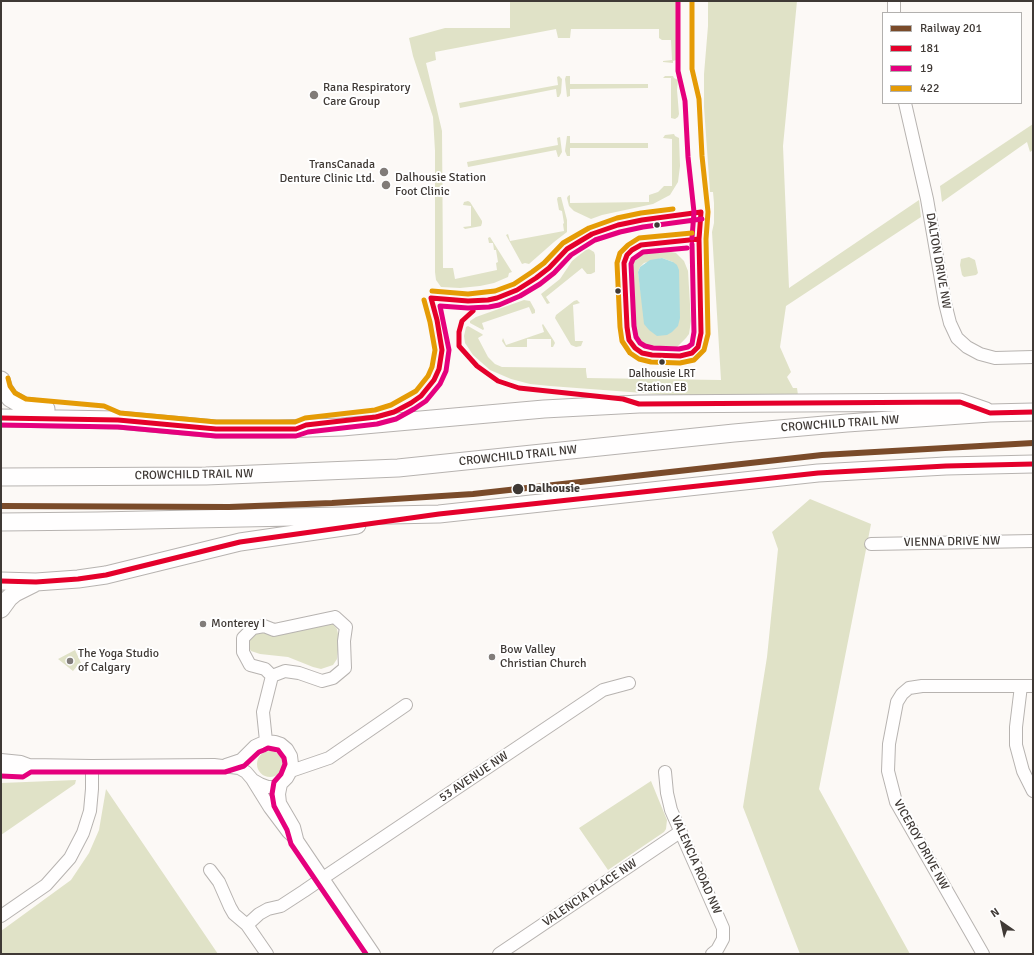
<!DOCTYPE html>
<style>
body{margin:0}
#map{position:relative;width:1034px;height:955px;overflow:hidden;background:#fcf9f6;font-family:Signika,sans-serif}
canvas{display:block}
.frame{position:absolute;inset:0;border:2px solid #3f3935;pointer-events:none}
.legend{position:absolute;left:882px;top:12px;width:140px;height:92px;box-sizing:border-box;background:#fff;border:1px solid #b2b0ae;margin:0;padding:5px 7px;list-style:none;font-size:12px;color:#3f3935}
.legend li{display:flex;align-items:center;gap:8px;height:20px}
.legend b{width:20px;border:1px solid #b2b0ae}
.north{position:absolute;left:982px;top:903px;width:40px;height:40px;-webkit-text-stroke:3px #fff;paint-order:stroke;rotate:326deg;font-size:11px;font-weight:700;line-height:16px;text-align:center;color:#3f3935}
.north::after{content:'';display:block;margin:auto;width:14px;height:18px;background:#3f3935;clip-path:polygon(50% 0,100% 100%,50% 72%,0 100%)}
</style>
<div id="map">
<canvas width="1034" height="955"></canvas>
<div class="frame"></div>
<ul class="legend">
<li><b style="height:5px;background:#7a4b2a"></b>Railway 201</li>
<li><b style="height:5px;background:#e4002b"></b>181</li>
<li><b style="height:5px;background:#e5007d"></b>19</li>
<li><b style="height:5px;background:#e59b05"></b>422</li>
</ul>
<div class="north">N</div>
</div>
<script>
const g = document.querySelector('canvas').getContext('2d');
g.lineJoin = 'round';
function paint(path, color) { g.fillStyle = color; g.fill(path, 'evenodd'); }
const poly = rows => new Path2D(rows.map(r => 'M' + r).join(''));
function strokePath(path, color, width, dash) { g.strokeStyle = color; g.lineWidth = width; g.lineCap = dash ? 'butt' : 'round'; g.setLineDash(dash || []); g.stroke(path); }
function write(font, color, halo, rows, align = 'center') {
  g.font = font + ' Signika,sans-serif'; g.lineWidth = 4; g.setLineDash([]); g.textBaseline = 'middle'; g.strokeStyle = halo; g.fillStyle = color; for (const [text, x, y, turn = 0] of rows) {
    g.save(); g.translate(x, y); g.rotate((+turn || 0) * Math.PI / 180); g.textAlign = isNaN(turn) ? turn : align; if (halo) g.strokeText(text, 0, 0); g.fillText(text, 0, 0); g.restore();
  }
}
paint(poly([
 [510,1,676,1,676,60,673,61,673,63,663,62,663,61,672,60,671,40,662,40,659,38,659,29,571,29,570,38,558,38,556,29,435,52,436,60,426,63,442,131,443,268,453,268,455,279,497,270,496,263,498,262,496,250,494,250,493,243,489,243,488,238,490,237,512,272,509,273,508,277,494,283,480,286,460,288,441,287,436,280,435,272,435,151,433,117,413,56,409,38,445,28,510,28],
 [708,1,797,1,783,146,789,288,919,200,921,217,786,306,780,347,791,372,787,377,793,388,797,388,798,395,770,396,770,394,764,394,763,396,670,395,550,386,530,384,511,379,490,370,473,355,465,343,464,336,466,327,468,326,482,334,483,335,478,338,488,357,495,364,502,367,584,368,586,368,586,371,587,378,721,380,712,232,714,223,714,203,713,192,710,192,704,107,704,74,708,26],
 [559,76,562,79,561,93,559,97,557,97,556,89,460,108,459,103,558,85,557,77],
 [566,76,570,76,570,84,648,84,648,88,570,89,570,96,567,97,565,79],
 [665,76,673,76,674,78,678,80,677,90,679,114,678,117,675,119,671,118,671,78,663,78],
 [1033,124,1033,150,1030,152,1027,142,942,202,940,186],
 [674,134,675,136,679,138,680,166,678,182,670,195,653,204,602,215,591,219,574,211,569,206,567,198,568,196,570,195,570,203,649,202,649,195,658,192,664,186,672,186,672,139,663,138,665,135],
 [567,136,570,136,570,143,648,143,648,148,570,148,570,156,567,156,565,151],
 [560,137,562,152,559,157,558,157,556,150,468,167,467,162,558,145,557,138],
 [561,197,567,220,567,232,554,242,529,264,525,263,522,264,506,235,508,234,510,241,564,231,563,224,564,223,562,211,559,210,557,199,558,197],
 [468,201,470,202,482,221,482,223,481,226,465,229,463,227,471,226,471,206,463,205,464,202],
 [589,249,594,252,595,255,595,272,591,274,587,274,582,268,546,297,550,303,547,304,541,294,560,279,572,261,578,256,586,250],
 [662,250,676,253,684,261,688,271,691,321,689,334,686,338,677,347,666,349,649,347,643,344,635,337,631,325,629,274,630,267,638,256,643,253],
 [662,258,673,262,641,293,638,272,640,267,644,263],
 [969,257,975,260,978,273,976,275,964,277,962,275,960,265,961,259],
 [524,300,530,301,535,310,535,313,532,314,529,307,482,323,484,329,483,330,470,323,470,321,476,317],
 [577,300,580,303,573,305,575,341,583,341,581,346,576,347,571,345,555,318,556,315,574,301],
 [543,324,554,341,555,343,553,347,551,347,551,339,527,339,527,347,506,347,502,341,503,338,506,345,544,332,542,325],
 [810,499,871,524,819,789,910,954,800,954,743,807,767,657,778,549,772,532],
 [331,622,337,629,339,639,337,659,333,665,321,669,313,667,288,657,260,654,251,651,248,646,248,639,251,632],
 [75,650,81,663,78,665,73,671,58,659],
 '257 764a13 13 0 1 1 26 0a13 13 0 1 1-26 0Z',
 [76,780,75,784,1,835,1,783],
 [651,781,667,820,666,829,664,832,608,870,579,828],
 [106,789,218,954,1,954,1,931,71,880,89,853,99,830]
]), '#e0e2c7');
paint(poly([
 [662,258,673,262,677,265,679,270,680,318,678,326,672,332,667,335,657,336,649,330,644,324,638,272,640,267,650,260]
]), '#aadcdf');
const minor = poly([
 [894,1,894,13],
 [905,103,927,199,945,303,950,323,957,338,967,347,980,354,995,358,1033,357],
 [871,544,1033,541],
 [335,617,346,627,344,641,345,668,333,678,322,681,299,673,285,671,272,676,265,669,250,665,243,652,243,638,253,628,264,626,274,630,335,617],
 [1021,686,1016,727,1016,745,1023,771,1033,791],
 [266,741,263,712,272,676],
 [1,760,21,762,29,765,92,766,214,765,239,768,246,772,252,779,270,808,288,832,297,840,374,954],
 [226,765,241,760,255,746,266,741,275,742,281,744,287,749,291,756,292,764,291,771,287,778,281,784,274,787,268,787,260,784,253,780],
 [1,769,22,770,29,765],
 [291,771,329,758,406,705],
 [665,772,667,793,671,810,723,928,723,939,717,950,712,954],
 [281,784,279,794,280,803,294,827,297,839],
 [210,870,219,882,230,907,234,914,247,925,267,954],
 [1,916,46,885,70,858,83,833,90,811,92,789,92,766],
 [247,925,259,914,268,909,281,906,304,891,323,878,603,690,629,683],
 [499,954,680,832],
 [983,954,896,802,888,771,889,744,897,702,902,694,909,688,922,686,1033,686]
]);
const highway = poly([
 [1,380,4,389,10,398,24,406,46,409],
 [1,418,118,420,216,429,278,429,342,427,544,409,639,404,960,402,986,411],
 [1,477,206,476,398,468,734,433,847,423,990,413,1033,412],
 [1,522,97,521,439,514,818,473,946,466,1033,464],
 [1,581,36,582,78,579,106,575,240,542,357,525],
 [1,609,9,598,15,593,35,583]
]);
strokePath(minor, '#b7b3b0', 14);
strokePath(highway, '#b7b3b0', 19);
strokePath(minor, '#fffefe', 12);
strokePath(highway, '#fffefe', 17);
strokePath(poly([
 [699,239,701,333,698,347,692,353,680,356,652,355,642,353,635,348,629,340,627,327,624,263,627,255,632,250,641,245,699,239],
 [473,311,462,321,459,332,459,346,477,366,498,381,519,388,623,399,639,404,960,402,990,413,1033,412],
 [1,418,118,420,216,429,296,429,306,425,376,417,394,412,411,403,421,396,434,380,439,369,442,350,437,320,431,298,468,301,488,300,497,298,517,290,536,278,549,268,567,249,592,234,618,225,642,220,701,212,699,239],
 [1,581,36,582,78,579,106,575,240,542,439,514,818,473,946,466,1033,464]
]), '#e4002b', 5);
strokePath(poly([
 [678,1,678,71,685,101,688,157,694,212,692,238],
 [687,248,643,252,633,259,631,264,634,326,636,337,640,343,645,346,653,348,679,349,688,347,692,344,694,332,692,244],
 [1,425,118,427,216,436,296,436,308,432,377,424,396,419,414,409,426,401,440,384,446,371,449,350,440,306,468,308,489,307,499,305,520,296,540,284,554,273,571,255,595,240,620,232,643,227,702,219],
 [1,776,23,777,31,772,225,772,244,766,259,752,264,750,268,748,278,750,284,758,285,764,281,774,274,782,272,794,274,806,287,830,291,844,366,954]
]), '#e5007d', 5);
strokePath(poly([
 [692,1,692,69,699,99,702,156,708,212,706,239,708,334,704,350,694,360,680,363,651,362,639,359,630,353,622,341,620,327,617,263,620,253,628,245,639,238,692,233],
 [432,291,468,294,495,291,514,284,532,272,544,263,563,243,589,228,617,218,641,213,673,209],
 [8,378,10,386,15,393,26,399,104,406,120,413,216,422,295,422,305,418,375,410,391,405,416,391,428,376,432,367,435,350,430,322,424,300]
]), '#e59b05', 5);
strokePath(poly([
 [1,506,229,507,332,503,473,494,822,455,1033,443]
]), '#7a4b2a', 6);
for (const [x, y, r, color] of [
 [314,95,5,"#817c79"],
 [384,172,5,"#817c79"],
 [386,185,5,"#817c79"],
 [657,225,3.5,"#3f3935"],
 [618,291,3.5,"#3f3935"],
 [662,362,3.5,"#3f3935"],
 [518,489,6,"#3f3935"],
 [203,624,4,"#817c79"],
 [492,657,4,"#817c79"],
 [70,661,4,"#817c79"]
]) { const dot = new Path2D(); dot.arc(x, y, r, 0, 2 * Math.PI); g.fillStyle = color; g.fill(dot); strokePath(dot, '#fff', 1.5); }
write('11px', '#3f3935', '#fff', [
 ["Dalhousie LRT",662,374],
 ["Station EB",662,388]
]);
write('12px', '#3f3935', '#fff', [
 ["Rana Respiratory",323,88],
 ["Care Group",323,102],
 ["TransCanada",375,165,"right"],
 ["Denture Clinic Ltd.",375,179,"right"],
 ["Dalhousie Station",395,178],
 ["Foot Clinic",395,192],
 ["Monterey I",211,624],
 ["Bow Valley",500,650],
 ["Christian Church",500,664],
 ["The Yoga Studio",78,654],
 ["of Calgary",78,668]
], 'left');
write('12px', '#3f3935', '#fff', [
 ["DALTON DRIVE NW",938,261,80],
 ["CROWCHILD TRAIL NW",840,424,-4],
 ["CROWCHILD TRAIL NW",518,456,-6],
 ["CROWCHILD TRAIL NW",194,475,-1],
 ["VIENNA DRIVE NW",952,542,-1],
 ["53 AVENUE NW",474,777,-34],
 ["VICEROY DRIVE NW",921,845,61],
 ["VALENCIA ROAD NW",696,865,66],
 ["VALENCIA PLACE NW",590,893,-34]
]);
write('bold 12px', '#3f3935', '#fff', [
 ["Dalhousie",528,489]
], 'left');
</script>
